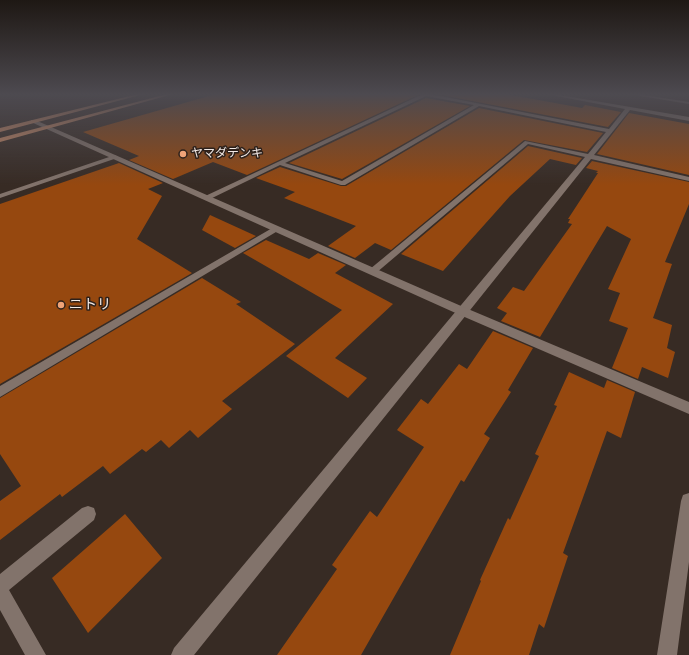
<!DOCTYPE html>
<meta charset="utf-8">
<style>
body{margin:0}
canvas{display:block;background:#372b24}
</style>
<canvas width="689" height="655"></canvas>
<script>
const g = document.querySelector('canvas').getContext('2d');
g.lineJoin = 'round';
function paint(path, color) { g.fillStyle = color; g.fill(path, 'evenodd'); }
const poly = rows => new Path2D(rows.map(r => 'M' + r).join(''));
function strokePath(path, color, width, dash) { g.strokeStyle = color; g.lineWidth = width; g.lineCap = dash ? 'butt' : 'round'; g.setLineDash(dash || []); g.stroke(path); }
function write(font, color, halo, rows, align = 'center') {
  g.font = font + ' "Space Grotesk","Noto Sans JP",sans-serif'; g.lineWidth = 3; g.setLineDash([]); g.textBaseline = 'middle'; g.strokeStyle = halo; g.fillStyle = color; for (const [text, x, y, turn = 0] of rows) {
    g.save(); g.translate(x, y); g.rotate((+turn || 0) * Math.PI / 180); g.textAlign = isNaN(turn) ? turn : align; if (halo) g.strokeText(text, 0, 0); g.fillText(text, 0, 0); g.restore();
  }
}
paint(poly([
 [216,94,420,94,247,175,213,162,173,179,129,160,139,156,83,132],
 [436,94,506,94,582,108,585,105,621,112,608,127],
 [426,98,470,106,342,179,289,163],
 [479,108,603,133,587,152,524,140,391,250,375,243,355,258,328,246,356,226,284,198,295,192,256,178,280,167,341,186,346,186],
 [629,113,689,124,689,175,597,154],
 [528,146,582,158,576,165,550,159,510,196,443,271,401,254],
 [592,161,689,182,689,204,665,262,672,264,653,318,672,325,667,348,675,352,668,378,642,367,638,379,612,368,628,328,609,321,620,293,608,289,631,239,607,226,540,337,501,321,507,313,497,308,513,287,524,291,572,224,568,223,570,219,568,219,598,173,596,173,598,171,586,168],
 [119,163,163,183,148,189,162,196,137,239,192,273,0,384,0,204],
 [210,215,256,236,235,248,202,230],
 [266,240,309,259,318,253,346,265,335,273,393,304,335,358,367,378,348,398,286,356,342,310,243,253],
 [202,278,241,302,236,304,295,344,222,401,232,409,198,438,190,430,169,448,161,440,146,452,142,449,110,474,103,466,62,497,60,494,0,540,0,501,21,486,0,454,0,398],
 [493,331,533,348,508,390,511,392,484,434,490,438,464,482,461,480,361,655,277,655,337,569,332,565,370,511,377,517,424,447,397,430,421,399,428,404,459,364,467,369],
 [569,372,604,388,607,380,635,392,621,438,607,431,563,553,568,556,544,628,539,624,529,655,450,655,481,581,480,580,508,518,510,520,539,456,535,454,557,406,554,405],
 [125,514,162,558,88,633,52,578]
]), '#96480f');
paint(poly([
 [629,94,638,94,689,102,689,104,629,94],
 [115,155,118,157,117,158,0,198,0,194,115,155],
 [88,506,94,508,96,514,94,520,9,590,46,655,25,655,0,610,0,574,82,508,88,506]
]), '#82736b');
paint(poly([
 [423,94,430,94,609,129,625,109,546,94,554,94,689,117,689,121,630,110,594,155,689,177,689,181,591,159,194,655,171,655,174,648,585,157,528,144,376,273,370,273,368,271,370,269,525,141,588,154,606,132,479,106,345,185,341,185,280,165,208,200,201,198,423,94],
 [426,96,474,105,342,181,285,163,426,96],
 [274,227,280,227,281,229,0,397,0,386,274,227],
 [689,493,689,562,677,655,657,655,681,501,683,495,689,493]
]), '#82736b');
paint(poly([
 [31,120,35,120,468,309,689,402,689,414,460,315,31,122,31,120]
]), '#82736b');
paint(poly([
 [138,94,144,94,0,132,0,128,138,94],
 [167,94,173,94,0,142,0,138,167,94]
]), '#cd8c67');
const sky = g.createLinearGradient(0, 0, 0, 185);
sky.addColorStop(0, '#1e1814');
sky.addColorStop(0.51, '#4d4a50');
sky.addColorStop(1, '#4d4a5000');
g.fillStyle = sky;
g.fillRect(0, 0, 689, 185);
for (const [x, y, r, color] of [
 [183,154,4,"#efa378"],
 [61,305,4,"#efa378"]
]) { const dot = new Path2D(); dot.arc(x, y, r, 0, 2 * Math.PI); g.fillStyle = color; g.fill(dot); strokePath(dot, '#2d211b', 1.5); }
write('12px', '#f2e9e5', '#2d211b', [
 ["ヤマダデンキ",191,154]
], 'left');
write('14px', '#f2e9e5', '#2d211b', [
 ["ニトリ",69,305]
], 'left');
</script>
